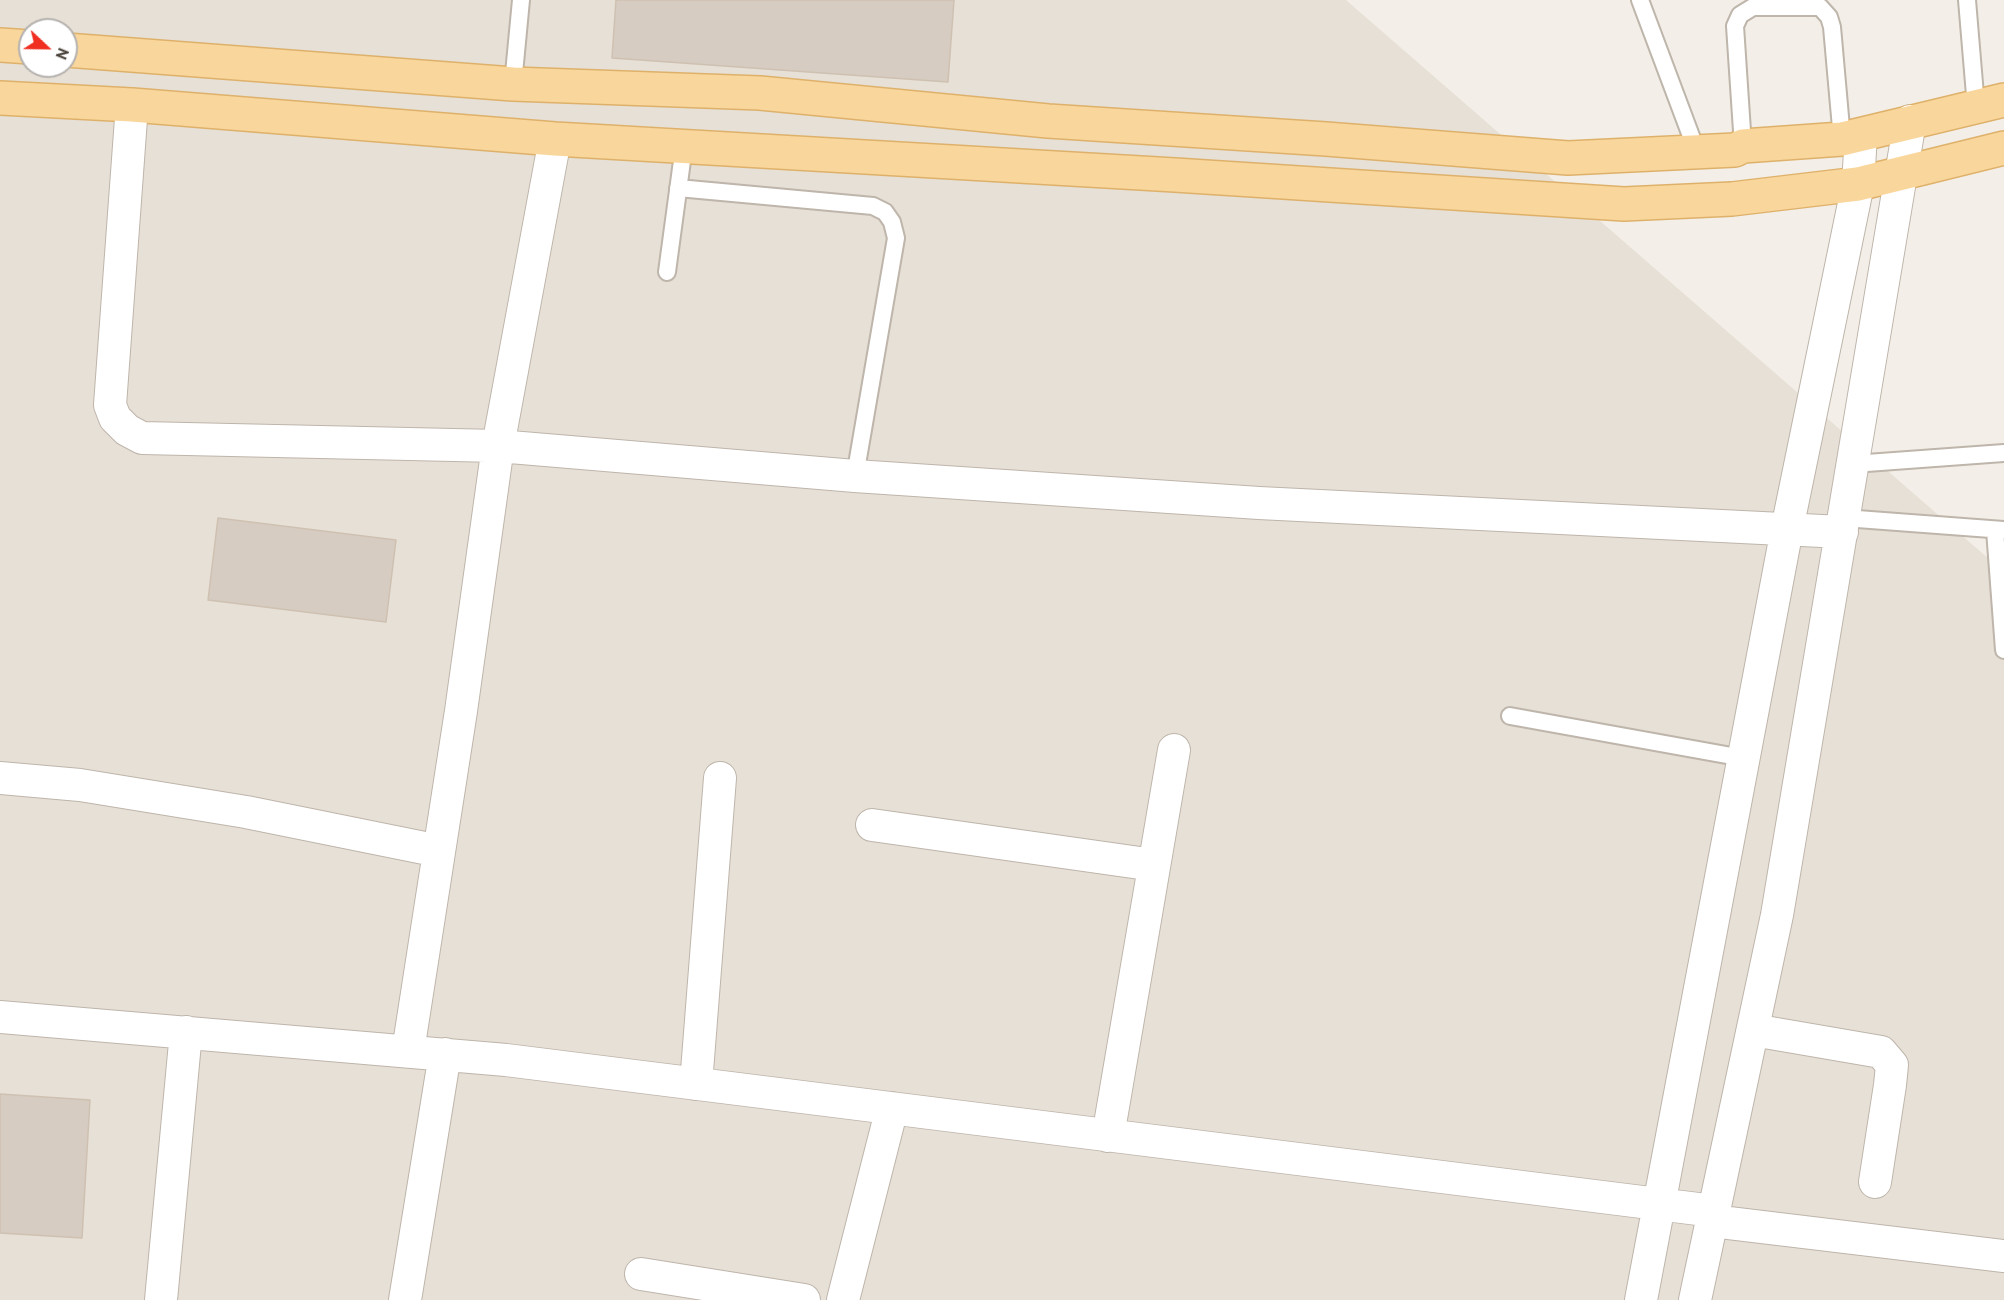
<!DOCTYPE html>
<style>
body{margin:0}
#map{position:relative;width:2004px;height:1300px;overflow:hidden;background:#f3efe8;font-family:"PT Sans",sans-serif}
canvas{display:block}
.north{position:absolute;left:18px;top:18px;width:60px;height:60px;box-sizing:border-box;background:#fff;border:2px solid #b5b2af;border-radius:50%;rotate:112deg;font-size:16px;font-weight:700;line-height:24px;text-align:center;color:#463f37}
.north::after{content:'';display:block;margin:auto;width:21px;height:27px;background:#f02f22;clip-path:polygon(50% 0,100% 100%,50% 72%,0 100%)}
</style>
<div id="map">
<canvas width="2004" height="1300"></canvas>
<div class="north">N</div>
</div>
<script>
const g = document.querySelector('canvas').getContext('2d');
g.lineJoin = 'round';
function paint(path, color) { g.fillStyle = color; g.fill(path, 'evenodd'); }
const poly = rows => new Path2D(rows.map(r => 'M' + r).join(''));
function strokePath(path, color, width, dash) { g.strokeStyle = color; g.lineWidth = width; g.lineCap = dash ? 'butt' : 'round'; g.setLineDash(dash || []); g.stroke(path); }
paint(poly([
 [0,0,1346,0,2004,572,2004,1300,0,1300],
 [30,30,66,30,66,66,30,66]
]), '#e7e0d6');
const building = poly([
 [616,0,954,0,948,82,612,58,616,0],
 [218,518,396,540,386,622,208,600,218,518],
 [0,1094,90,1100,82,1238,0,1233,0,1094]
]);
paint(building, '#d7ccc1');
strokePath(building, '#cfc1b1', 1.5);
const lane = poly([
 [1640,0,1697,152],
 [1967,0,1976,107],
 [513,84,521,0],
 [1743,146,1735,26,1740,15,1753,7,1820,7,1829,17,1832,27,1842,139],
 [678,188,873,206,885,212,892,222,896,238,855,476],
 [667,272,684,146],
 [1853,464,2004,453],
 [1844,518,2004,530],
 [1995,530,2004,650],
 [1510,716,1743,758]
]);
const street = poly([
 [132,105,110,405,115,418,127,430,142,438,498,446,855,476,1259,503,1842,532],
 [0,778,80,785,246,812,439,851],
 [872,825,1154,865],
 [0,1017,506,1060,1714,1211],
 [1753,1030,1881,1052,1892,1065,1890,1085,1875,1182],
 [408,1051,461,711,498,446,555,139],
 [696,1084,720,778],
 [1108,1136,1174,750],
 [1712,1221,2004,1256],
 [641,1274,804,1300],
 [161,1300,186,1032],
 [405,1300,445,1054],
 [843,1300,892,1108],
 [1641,1300,1787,529,1858,184,1861,135],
 [1695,1300,1777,915,1910,121]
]);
const primary = poly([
 [0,45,30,47],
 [66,50,513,84,760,93,1048,121,1326,139,1568,158,1735,150,1743,146,1842,139,2004,100],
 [0,98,132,105,555,139,1175,175,1624,204,1732,199,1858,184,2004,148]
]);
strokePath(lane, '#beb5ab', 20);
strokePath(street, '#beb5ab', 34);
strokePath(primary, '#deb16b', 36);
strokePath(lane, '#fff', 16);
strokePath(street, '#fff', 32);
strokePath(primary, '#f9d69b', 33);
</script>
